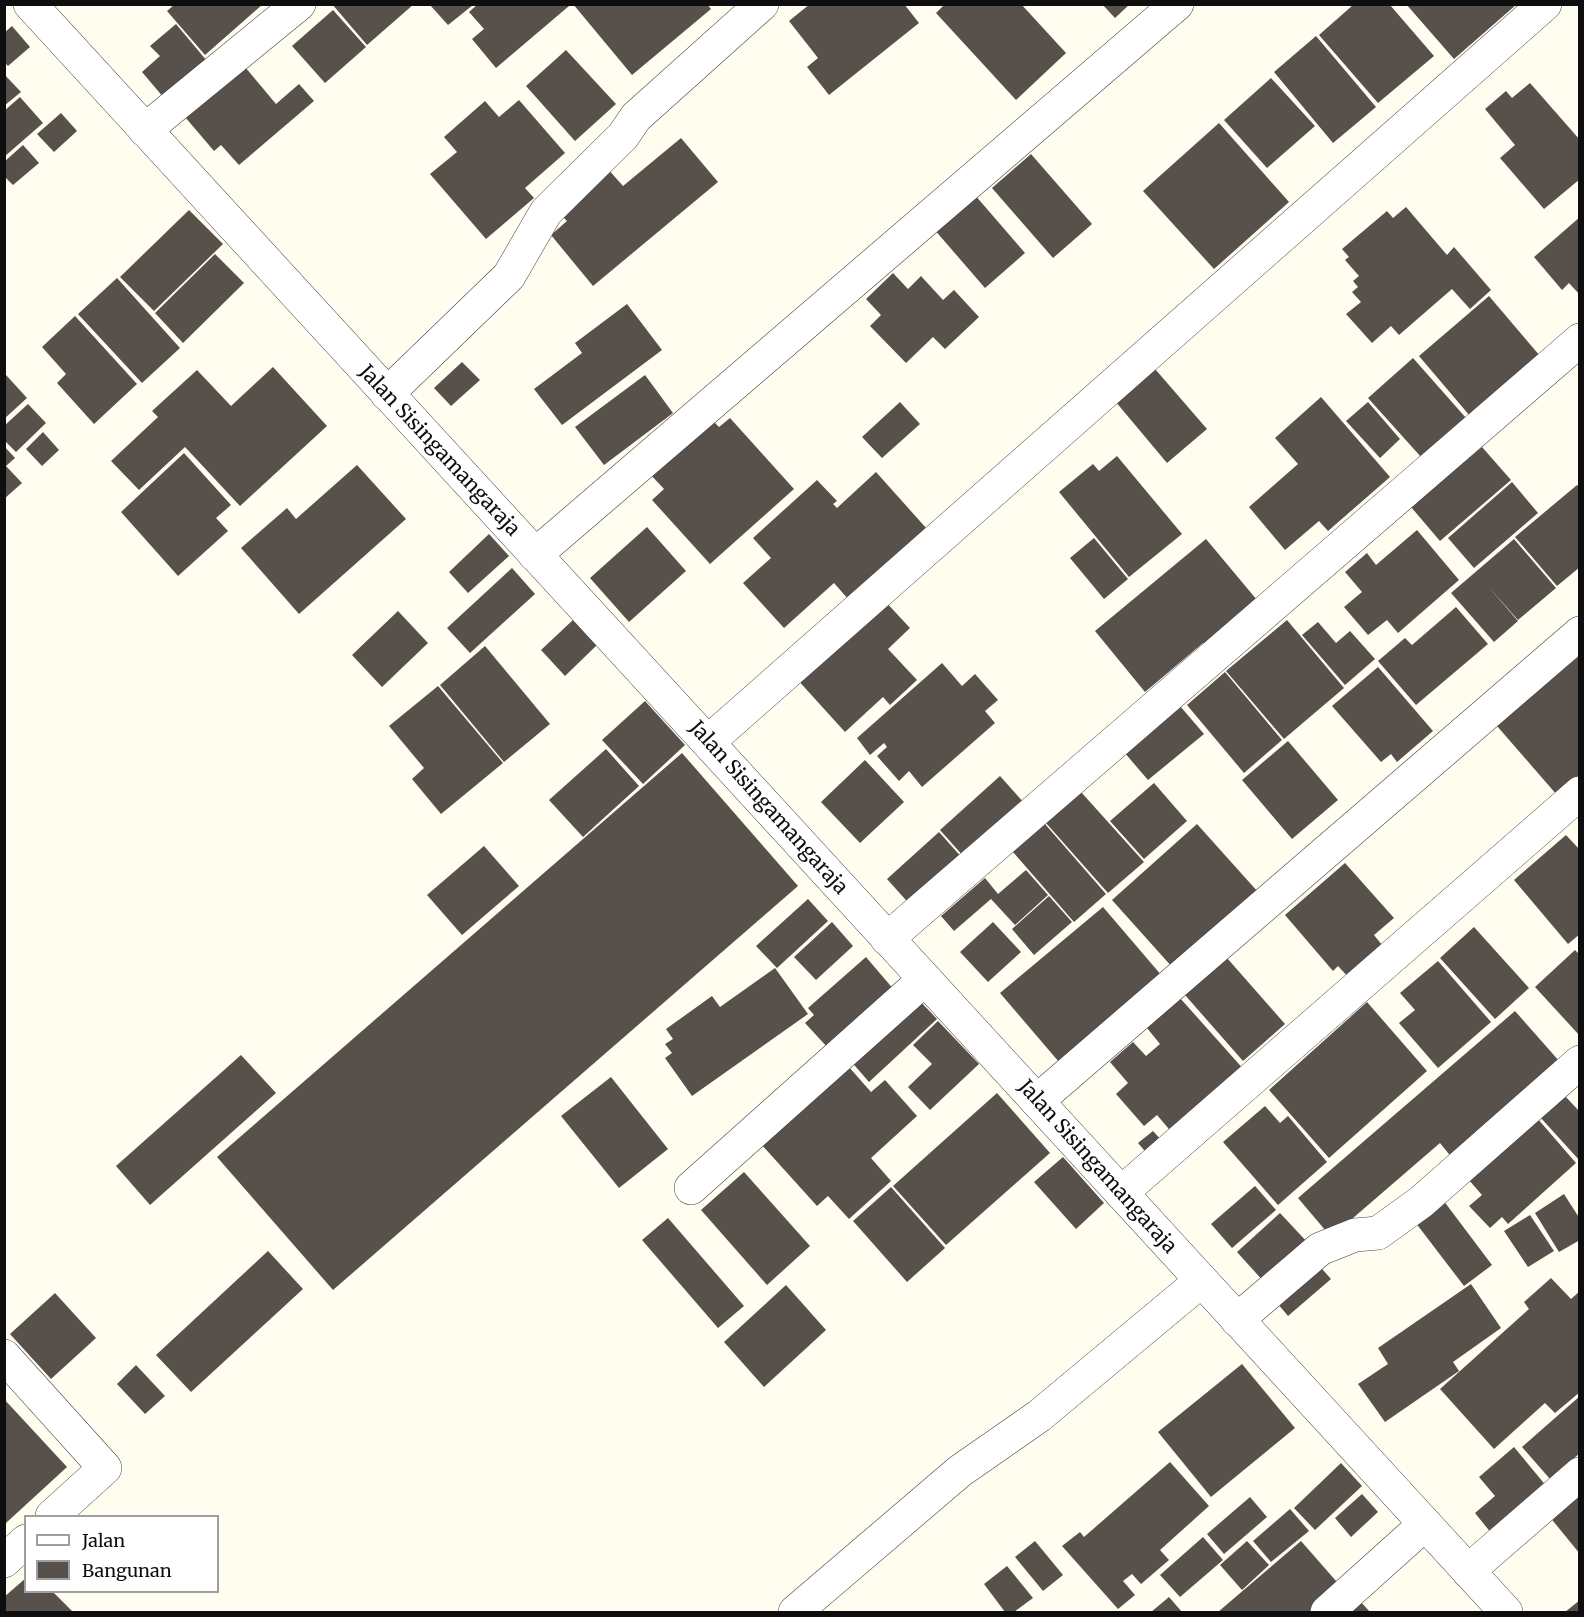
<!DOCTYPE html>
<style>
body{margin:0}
#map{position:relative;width:1584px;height:1617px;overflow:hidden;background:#fffcf0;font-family:Merriweather,serif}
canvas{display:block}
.frame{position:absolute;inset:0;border:6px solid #0e0e0e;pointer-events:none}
.legend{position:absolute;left:24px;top:1515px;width:195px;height:78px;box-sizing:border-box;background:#fff;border:2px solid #9f9f9f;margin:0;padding:8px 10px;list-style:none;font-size:18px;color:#0e0e0e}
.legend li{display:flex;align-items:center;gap:12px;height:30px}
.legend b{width:30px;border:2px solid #9f9f9f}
</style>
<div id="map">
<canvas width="1584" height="1617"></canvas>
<div class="frame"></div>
<ul class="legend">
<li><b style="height:8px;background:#fff"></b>Jalan</li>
<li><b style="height:16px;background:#57504b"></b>Bangunan</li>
</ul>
</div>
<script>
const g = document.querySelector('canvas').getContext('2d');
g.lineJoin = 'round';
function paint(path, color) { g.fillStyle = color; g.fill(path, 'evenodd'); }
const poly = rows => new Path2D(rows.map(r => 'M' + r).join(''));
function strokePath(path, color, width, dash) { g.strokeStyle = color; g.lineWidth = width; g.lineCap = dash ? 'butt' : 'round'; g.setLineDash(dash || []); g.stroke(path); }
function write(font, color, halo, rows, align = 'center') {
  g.font = font + ' Merriweather,serif'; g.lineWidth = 6; g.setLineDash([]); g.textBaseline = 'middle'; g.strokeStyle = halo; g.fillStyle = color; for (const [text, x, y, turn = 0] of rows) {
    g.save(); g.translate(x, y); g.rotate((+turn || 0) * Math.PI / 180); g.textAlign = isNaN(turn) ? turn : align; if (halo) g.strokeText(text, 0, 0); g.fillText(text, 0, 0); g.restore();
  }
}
paint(poly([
 [175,4,263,4,205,55,167,11],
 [332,4,414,4,367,45],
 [478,4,568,4,569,6,496,68,472,39,484,29,469,12],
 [573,4,707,4,711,9,632,75],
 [810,4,904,4,919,23,829,95,807,67,818,58,789,21],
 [945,4,1021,4,1066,53,1016,100,936,13],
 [1102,4,1130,4,1115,18],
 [1406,4,1517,4,1454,59],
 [430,5,473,5,448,25],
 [1353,5,1390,5,1434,56,1378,103,1319,35],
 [333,10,366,47,325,83,292,46],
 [176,24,207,61,164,98,142,72,160,56,150,46],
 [12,26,30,47,8,66,4,62,4,33],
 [1316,36,1376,107,1333,143,1274,72],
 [566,50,616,104,575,141,526,86],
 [245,67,276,104,299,84,314,101,239,165,221,145,214,151,185,117],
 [4,74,21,92,4,106],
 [1271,78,1315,126,1267,168,1224,120],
 [1530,83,1580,140,1580,179,1544,209,1500,158,1515,145,1485,109,1506,91,1512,98],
 [20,97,43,123,4,157,4,111],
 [519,100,565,153,525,188,534,198,486,239,430,174,457,152,444,137,485,101,499,117],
 [61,113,77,131,54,152,37,134],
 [1219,123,1289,202,1214,269,1143,191],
 [681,138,718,182,593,286,551,235,567,221,562,216,578,203,572,196,607,168,623,186],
 [23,145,39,163,13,185,4,176,4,162],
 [1031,154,1092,224,1053,258,992,188],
 [968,187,1025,253,985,288,927,221],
 [1406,207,1447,255,1454,247,1491,290,1470,309,1452,289,1399,335,1391,326,1372,343,1346,314,1361,302,1352,292,1358,287,1353,281,1359,276,1345,260,1349,257,1342,249,1387,211,1393,218],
 [189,210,223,244,154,311,120,277],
 [1580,217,1580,295,1569,283,1562,290,1534,257],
 [215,254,244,283,183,343,155,313],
 [893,273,908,289,921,276,943,300,954,290,979,317,945,349,933,337,906,363,870,326,881,315,866,299],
 [117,278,180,348,142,383,78,314],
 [1489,296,1540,356,1470,416,1419,356],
 [627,304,662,350,562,425,534,389,582,353,575,343],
 [75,316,137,384,94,424,57,383,66,374,42,347],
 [1413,358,1466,418,1421,457,1368,398],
 [462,362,480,380,451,406,434,388],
 [1149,362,1207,429,1167,463,1110,395],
 [273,367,327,426,240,506,185,447,139,490,111,461,158,417,152,411,197,370,231,406],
 [6,375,27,398,4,419,4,376],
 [645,375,673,413,604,465,575,427],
 [1321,397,1390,477,1328,531,1319,521,1285,550,1249,507,1298,464,1275,438],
 [900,402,920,424,882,458,862,437],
 [1368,402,1400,439,1380,458,1346,421],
 [28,404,46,423,16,452,4,440,4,426],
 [730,418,794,489,710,564,652,500,664,489,650,474,711,419,719,427],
 [43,432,59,450,42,466,26,449],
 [4,446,15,458,6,466,22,483,4,499],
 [1482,447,1511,480,1440,541,1411,507],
 [184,453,231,505,216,518,228,531,178,576,121,512],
 [1117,456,1182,534,1129,577,1059,492,1093,464,1099,471],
 [357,465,406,519,299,614,241,548,287,508,296,519],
 [876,472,927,529,849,600,834,583,784,628,743,583,771,558,753,538,817,480,837,501,833,504,837,508],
 [1512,482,1538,513,1474,568,1448,538],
 [1577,485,1580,488,1580,567,1557,586,1515,537],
 [647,527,686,571,629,622,590,578],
 [1417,530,1459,580,1398,633,1387,620,1368,635,1344,607,1362,592,1345,572,1367,553,1376,565],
 [489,534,509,556,468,593,449,572],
 [1094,538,1128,579,1104,599,1070,558],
 [1206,539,1257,600,1211,652,1203,643,1145,692,1095,631],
 [1514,539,1556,588,1518,620,1487,585,1518,621,1494,642,1451,593],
 [512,568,535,594,470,653,447,628],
 [883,599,910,628,888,649,917,680,890,705,883,697,845,732,796,678],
 [1456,607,1488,644,1416,705,1378,661,1405,638,1412,645],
 [398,611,428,643,382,687,352,655],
 [574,619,598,644,565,676,541,650],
 [1287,620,1344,688,1284,739,1226,671],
 [1318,622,1336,643,1350,631,1375,659,1345,685,1302,635],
 [485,646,550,724,504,762,440,685],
 [1580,655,1580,775,1557,795,1497,726],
 [942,663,962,686,975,674,998,700,985,711,995,723,922,787,909,771,899,781,877,756,887,747,884,743,870,755,857,738],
 [1378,667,1433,731,1397,762,1391,754,1381,762,1332,706],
 [1225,672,1282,740,1244,773,1187,705],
 [438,686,503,763,441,814,412,779,424,768,389,726],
 [645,701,685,745,643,784,602,740],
 [1180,706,1204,734,1148,780,1124,752],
 [1288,741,1338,800,1292,839,1242,780],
 [606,749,639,786,583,837,549,800],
 [682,753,798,886,333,1290,217,1157],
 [865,760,904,802,860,843,821,802],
 [1000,776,1025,804,965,858,940,830],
 [1154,783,1187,821,1144,859,1110,821],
 [1081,792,1144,862,1108,893,1046,823],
 [1045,824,1106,894,1074,922,1013,852],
 [1197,824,1258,892,1173,968,1112,900],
 [939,832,965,861,913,908,887,879],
 [1566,835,1580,850,1580,934,1568,944,1514,880],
 [484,846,519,886,462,935,427,895],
 [1345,863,1394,918,1374,935,1386,950,1351,980,1338,966,1333,971,1285,915],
 [1026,870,1048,895,1015,925,991,899,954,931,941,916,985,878,998,894],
 [1049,896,1072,922,1034,955,1012,929],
 [808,899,828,921,777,968,756,946],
 [1103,907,1168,983,1065,1069,1000,993],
 [832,922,853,946,816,980,794,957],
 [993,922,1021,952,988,982,960,952],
 [1474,927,1529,988,1495,1019,1440,958],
 [1575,950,1580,955,1580,1036,1535,987],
 [866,957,895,991,829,1049,805,1023,814,1015,808,1008],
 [1227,958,1285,1024,1243,1061,1185,995],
 [1438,961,1491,1022,1438,1068,1399,1023,1415,1010,1400,993],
 [775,968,808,1014,692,1096,665,1058,672,1053,665,1044,673,1039,666,1029,712,996,720,1007],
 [916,997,937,1019,869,1082,849,1059],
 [1180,998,1246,1072,1174,1135,1157,1115,1144,1126,1116,1094,1128,1083,1110,1062,1133,1042,1146,1056,1160,1044,1147,1028],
 [1367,1002,1427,1071,1329,1158,1269,1090],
 [1515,1011,1567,1070,1457,1164,1440,1143,1331,1237,1298,1198],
 [938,1021,979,1064,930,1110,908,1087,932,1064,913,1045],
 [241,1055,276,1093,150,1205,116,1166],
 [848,1066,871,1092,885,1080,917,1116,871,1158,891,1181,849,1219,828,1196,817,1206,761,1144],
 [611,1077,668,1149,619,1188,561,1116],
 [997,1093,1050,1153,946,1245,893,1186],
 [1564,1095,1580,1112,1580,1161,1540,1117],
 [1265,1106,1280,1123,1288,1116,1327,1162,1278,1205,1223,1142],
 [1537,1118,1576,1163,1508,1224,1502,1217,1490,1228,1469,1206,1482,1195,1468,1179],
 [1153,1131,1164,1143,1149,1156,1138,1143],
 [1063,1157,1104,1203,1076,1229,1034,1182],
 [744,1172,810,1246,767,1285,701,1210],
 [1255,1186,1276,1210,1232,1248,1211,1224],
 [891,1187,945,1248,907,1282,853,1221],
 [1564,1194,1580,1219,1580,1240,1559,1252,1535,1213],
 [1440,1196,1492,1265,1464,1286,1412,1218],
 [1280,1213,1308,1243,1265,1283,1237,1252],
 [1530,1215,1554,1251,1528,1267,1504,1231],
 [668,1218,744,1306,718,1328,642,1240],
 [268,1251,303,1289,191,1392,156,1355],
 [1315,1261,1331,1279,1288,1316,1273,1298],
 [1551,1278,1571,1299,1580,1291,1580,1392,1555,1413,1545,1403,1494,1449,1440,1389,1529,1309,1524,1302],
 [1471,1284,1501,1328,1453,1362,1459,1371,1385,1422,1358,1384,1388,1364,1378,1348],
 [786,1285,826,1330,764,1387,724,1342],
 [55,1293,96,1338,51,1379,10,1334],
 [1242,1364,1295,1428,1211,1497,1158,1432],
 [136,1365,165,1396,145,1414,117,1384],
 [1580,1396,1580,1453,1550,1479,1522,1447],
 [4,1399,67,1467,6,1523,4,1521],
 [1514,1447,1552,1493,1496,1539,1475,1513,1495,1496,1479,1477],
 [1170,1462,1209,1506,1160,1550,1169,1560,1141,1584,1132,1574,1123,1581,1135,1595,1118,1609,1062,1546,1080,1532,1084,1537],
 [1341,1463,1362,1486,1315,1530,1294,1508],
 [1580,1492,1580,1554,1549,1516],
 [1362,1494,1378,1512,1351,1537,1335,1518],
 [1250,1497,1267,1517,1224,1554,1207,1534],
 [1290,1509,1309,1531,1271,1562,1253,1541],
 [1203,1537,1223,1560,1180,1597,1160,1575],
 [1035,1541,1063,1575,1043,1591,1015,1557],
 [1247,1541,1269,1565,1242,1590,1220,1565],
 [1301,1541,1343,1589,1316,1612,1218,1612],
 [1007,1566,1033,1598,1014,1612,1005,1612,984,1584],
 [26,1578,26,1592,53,1592,73,1612,4,1612,4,1597],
 [1169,1597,1182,1612,1151,1612],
 [1580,1600,1580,1612,1565,1612],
 [1360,1601,1370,1612,1348,1612]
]), '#57504b');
const minor = poly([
 [145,130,299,4],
 [387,394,509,276,546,212,623,136,636,117,762,4],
 [535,555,1177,4],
 [708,742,1545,4],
 [887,939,1580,340],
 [1037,1101,1580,633],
 [691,1188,925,979],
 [1121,1193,1580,793],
 [1237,1320,1320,1249,1355,1235,1378,1233,1421,1202,1580,1062],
 [4,1356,105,1468,52,1516],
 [4,1561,26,1541],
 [1468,1571,1580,1474],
 [795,1612,960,1471,1039,1416,1201,1281],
 [1327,1612,1425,1524]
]);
const tertiary = poly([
 [30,4,1506,1612]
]);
strokePath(minor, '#414141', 34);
strokePath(tertiary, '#414141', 34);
strokePath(minor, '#fff', 33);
strokePath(tertiary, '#fff', 33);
write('20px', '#0e0e0e', '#fff', [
 ["Jalan Sisingamangaraja",439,451,47],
 ["Jalan Sisingamangaraja",768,808,48],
 ["Jalan Sisingamangaraja",1097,1167,48]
]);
</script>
